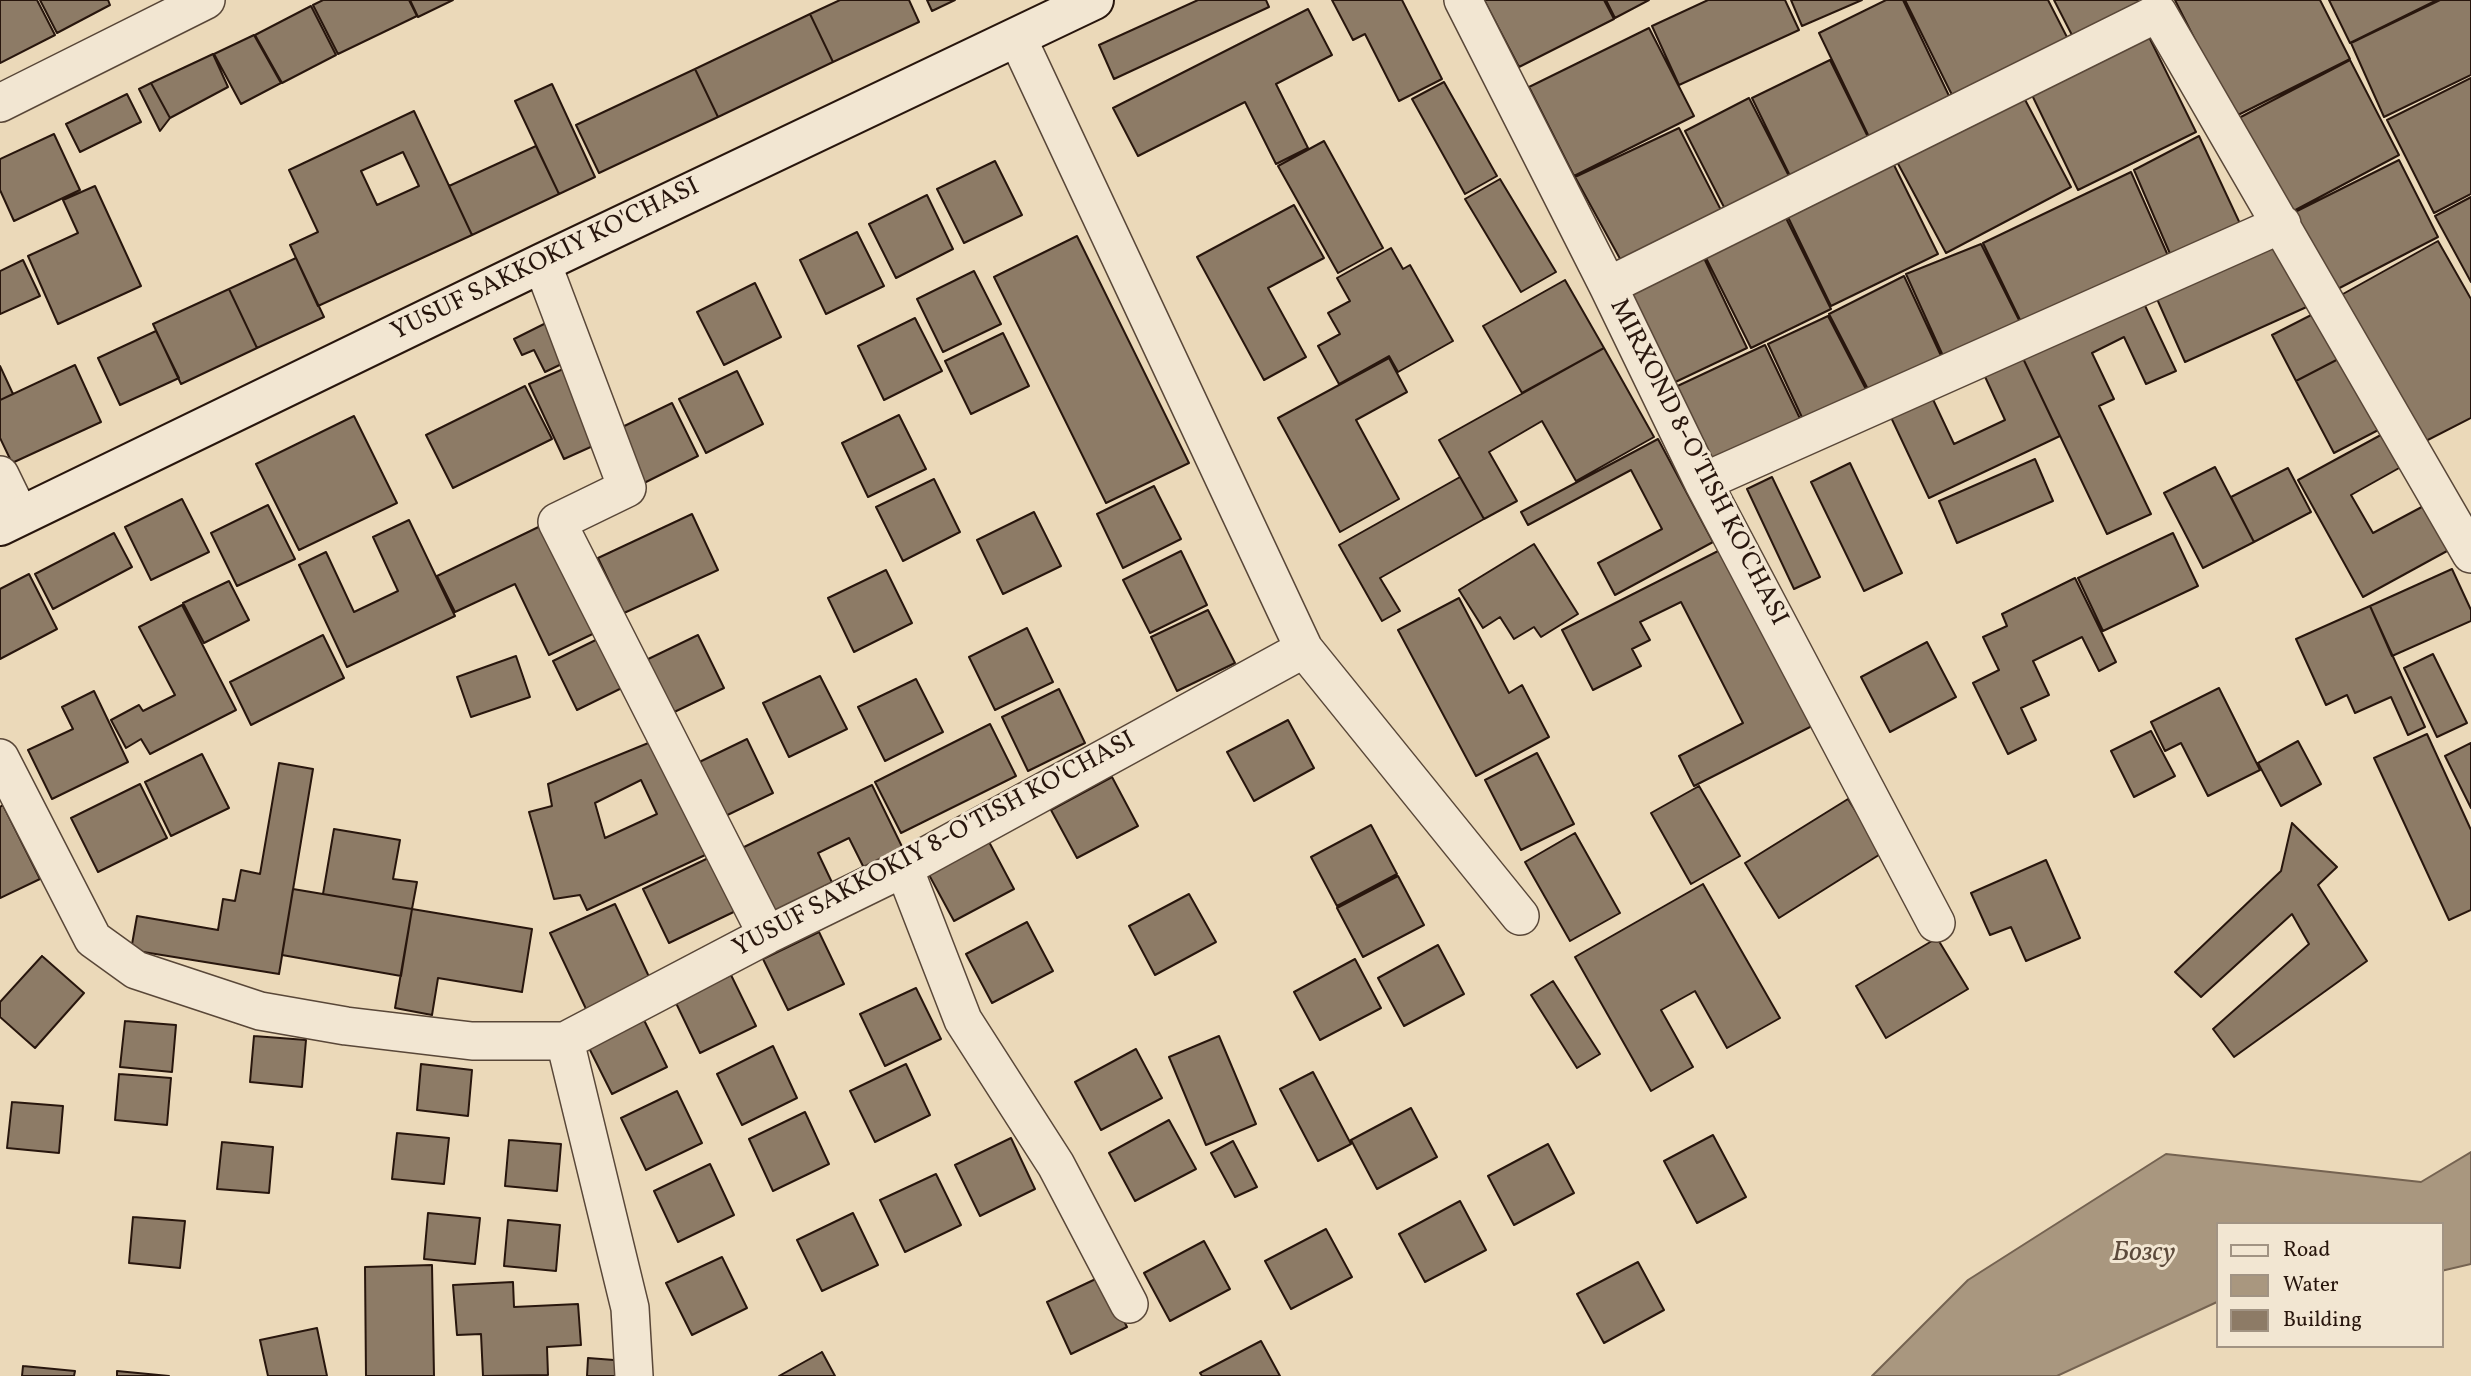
<!DOCTYPE html>
<meta charset="utf-8">
<style>
body{margin:0}
#map{position:relative;width:2471px;height:1376px;overflow:hidden;background:#ebd9b9;font-family:Vollkorn,serif}
canvas{display:block}
.legend{position:absolute;left:2216px;top:1222px;width:228px;height:126px;box-sizing:border-box;background:#f2e6d2;border:2px solid #a19383;margin:0;padding:9px 12px;list-style:none;font-size:21px;color:#28160d}
.legend li{display:flex;align-items:center;gap:14px;height:35px}
.legend b{width:35px;border:2px solid #a19383}
</style>
<div id="map">
<canvas width="2471" height="1376"></canvas>
<ul class="legend">
<li><b style="height:9px;background:#f2e6d2"></b>Road</li>
<li><b style="height:19px;background:#a9977f"></b>Water</li>
<li><b style="height:19px;background:#8d7b66"></b>Building</li>
</ul>
</div>
<script>
const g = document.querySelector('canvas').getContext('2d');
g.lineJoin = 'round';
function paint(path, color) { g.fillStyle = color; g.fill(path, 'evenodd'); }
const poly = rows => new Path2D(rows.map(r => 'M' + r).join(''));
function strokePath(path, color, width, dash) { g.strokeStyle = color; g.lineWidth = width; g.lineCap = dash ? 'butt' : 'round'; g.setLineDash(dash || []); g.stroke(path); }
function write(font, color, halo, rows, align = 'center') {
  g.font = font + ' Vollkorn,serif'; g.lineWidth = 6; g.setLineDash([]); g.textBaseline = 'middle'; g.strokeStyle = halo; g.fillStyle = color; for (const [text, x, y, turn = 0] of rows) {
    g.save(); g.translate(x, y); g.rotate((+turn || 0) * Math.PI / 180); g.textAlign = isNaN(turn) ? turn : align; if (halo) g.strokeText(text, 0, 0); g.fillText(text, 0, 0); g.restore();
  }
}
const water = poly([
 [2471,1152,2471,1264,2441,1271,2441,1224,2217,1224,2217,1302,2057,1376,1872,1376,1968,1280,2166,1154,2421,1182,2471,1152]
]);
paint(water, '#a9977f');
strokePath(water, '#756351', 2);
const building = poly([
 [0,0,37,0,55,35,0,63,0,0],
 [40,0,108,0,110,5,57,33,40,0],
 [323,0,409,0,417,16,338,54,313,5,323,0],
 [410,0,453,0,418,17,410,0],
 [840,0,909,0,919,22,833,62,810,14,840,0],
 [927,0,955,0,932,11,927,0],
 [1198,0,1266,0,1269,7,1114,79,1099,45,1198,0],
 [1332,0,1402,0,1442,79,1399,101,1365,34,1353,40,1332,0],
 [1484,0,1604,0,1614,19,1519,67,1484,0],
 [1606,0,1649,0,1615,18,1606,0],
 [1708,0,1785,0,1799,30,1679,85,1652,26,1708,0],
 [1791,0,1862,0,1802,26,1791,0],
 [1886,0,1903,0,1952,102,1871,141,1819,33,1886,0],
 [1905,0,2048,0,2070,43,1955,101,1905,0],
 [2054,0,2156,0,2075,41,2054,0],
 [2175,0,2320,0,2350,59,2234,117,2175,0],
 [2329,0,2437,0,2350,43,2329,0],
 [2440,0,2471,0,2471,75,2384,117,2351,43,2440,0],
 [311,6,336,55,282,83,255,35,311,6],
 [1308,9,1332,55,1276,84,1308,148,1276,164,1245,102,1138,156,1113,108,1308,9],
 [810,14,833,62,718,117,695,69,810,14],
 [1649,28,1694,116,1574,176,1529,87,1649,28],
 [254,35,281,83,241,104,214,54,254,35],
 [2148,35,2196,132,2078,190,2031,93,2148,35],
 [213,54,228,87,170,118,151,83,213,54],
 [1830,60,1870,141,1792,180,1752,98,1830,60],
 [2350,60,2399,155,2286,215,2235,120,2350,60],
 [695,69,718,117,599,173,576,125,695,69],
 [2471,78,2471,194,2434,213,2387,120,2471,78],
 [1444,82,1497,176,1465,194,1412,99,1444,82],
 [151,83,170,118,160,131,139,89,151,83],
 [552,84,595,177,559,194,515,101,552,84],
 [127,94,141,122,80,152,66,124,127,94],
 [2022,94,2071,187,1946,253,1896,160,2022,94],
 [1749,98,1791,180,1727,213,1685,131,1749,98],
 [414,111,472,235,318,306,290,245,318,232,289,170,414,111],
 [403,152,419,186,377,205,361,171,403,152],
 [1679,128,1723,214,1624,266,1575,177,1679,128],
 [54,134,80,190,14,221,0,190,0,159,54,134],
 [2199,136,2243,230,2171,256,2134,170,2199,136],
 [1324,141,1383,248,1338,273,1278,166,1324,141],
 [536,146,559,194,472,235,449,186,536,146],
 [2399,160,2438,237,2326,295,2287,216,2399,160],
 [995,161,1022,215,964,243,937,189,995,161],
 [1892,161,1938,254,1831,306,1786,213,1892,161],
 [2131,172,2169,258,2022,324,1983,243,2131,172],
 [1500,179,1556,272,1521,292,1465,199,1500,179],
 [95,186,141,286,58,324,28,256,78,233,63,200,95,186],
 [927,195,953,249,896,278,869,224,927,195],
 [2471,197,2471,282,2435,216,2471,197],
 [1294,205,1324,258,1268,288,1306,357,1264,380,1197,257,1294,205],
 [1784,214,1831,309,1751,348,1704,254,1784,214],
 [857,232,884,286,826,314,800,260,857,232],
 [2278,233,2311,305,2185,362,2153,290,2278,233],
 [1077,236,1189,463,1106,503,994,277,1077,236],
 [2438,241,2471,299,2471,418,2416,446,2334,299,2438,241],
 [1981,244,2021,324,1944,358,1906,274,1981,244],
 [1391,248,1403,269,1410,265,1453,341,1398,372,1389,356,1339,384,1318,346,1340,334,1328,313,1350,301,1337,278,1391,248],
 [1702,254,1747,348,1667,386,1622,292,1702,254],
 [296,258,324,317,257,348,229,289,296,258],
 [23,260,40,296,0,314,0,271,23,260],
 [974,271,1001,324,943,352,917,299,974,271],
 [1904,276,1943,360,1872,397,1829,314,1904,276],
 [1565,280,1604,348,1522,393,1483,326,1565,280],
 [755,283,781,337,724,365,697,312,755,283],
 [229,289,257,348,181,384,153,324,229,289],
 [2139,293,2176,371,2146,384,2124,337,2092,353,2114,399,2099,406,2151,514,2107,534,2019,350,2139,293],
 [2325,308,2348,354,2296,381,2272,335,2325,308],
 [1828,316,1870,397,1806,426,1768,344,1828,316],
 [915,318,942,371,884,400,858,346,915,318],
 [552,320,572,359,545,372,534,350,522,355,514,339,552,320],
 [156,331,179,378,120,405,98,358,156,331],
 [1003,333,1029,386,971,414,945,361,1003,333],
 [1765,345,1804,427,1707,472,1669,390,1765,345],
 [1604,348,1654,437,1576,481,1542,421,1489,452,1517,501,1484,519,1439,440,1604,348],
 [2019,350,2060,436,1929,498,1888,411,1929,391,1954,444,2005,420,1981,368,2019,350],
 [2348,354,2386,426,2334,453,2296,381,2348,354],
 [1389,358,1407,392,1356,420,1399,499,1340,532,1278,418,1389,358],
 [75,365,101,422,12,463,0,438,0,400,75,365],
 [0,366,13,394,0,400,0,366],
 [570,366,604,441,564,459,529,384,570,366],
 [737,371,763,424,706,453,679,399,737,371],
 [525,386,552,439,453,488,426,435,525,386],
 [672,403,698,456,640,485,614,431,672,403],
 [899,415,926,469,868,497,842,443,899,415],
 [354,416,397,503,299,550,256,464,354,416],
 [2390,430,2408,463,2351,495,2373,533,2433,501,2458,545,2363,597,2298,480,2390,430],
 [1658,439,1713,542,1615,595,1598,563,1662,529,1631,470,1528,525,1521,512,1658,439],
 [2035,459,2053,501,1957,543,1939,501,2035,459],
 [1850,463,1902,573,1864,591,1811,482,1850,463],
 [2215,467,2254,542,2203,568,2164,493,2215,467],
 [2288,468,2311,512,2254,542,2231,497,2288,468],
 [1460,477,1484,519,1380,578,1400,611,1382,621,1339,545,1460,477],
 [1772,477,1820,577,1794,589,1747,489,1772,477],
 [934,479,960,532,903,561,876,507,934,479],
 [1154,486,1181,539,1123,568,1097,514,1154,486],
 [182,499,209,552,151,580,125,527,182,499],
 [268,505,295,559,237,586,211,533,268,505],
 [1034,512,1061,566,1003,594,977,540,1034,512],
 [692,514,718,570,624,613,598,558,692,514],
 [409,520,455,616,347,667,299,565,326,552,354,612,398,591,373,537,409,520],
 [553,520,605,628,549,655,515,584,455,612,437,576,553,520],
 [114,533,132,567,53,609,35,574,114,533],
 [2173,533,2198,586,2103,631,2078,578,2173,533],
 [1534,544,1578,614,1541,637,1534,627,1514,639,1500,617,1483,628,1459,590,1534,544],
 [1724,548,1814,725,1694,786,1679,756,1743,723,1681,602,1640,622,1650,640,1632,649,1641,666,1593,690,1562,630,1724,548],
 [1181,551,1207,605,1150,633,1123,580,1181,551],
 [2452,569,2471,610,2471,621,2392,656,2370,606,2452,569],
 [886,570,912,623,854,652,828,598,886,570],
 [29,574,57,629,0,659,0,589,29,574],
 [2075,578,2116,662,2099,671,2082,637,2033,661,2049,695,2021,708,2036,740,2008,754,1973,683,1999,670,1983,637,2007,626,2002,614,2075,578],
 [229,581,249,620,204,643,183,603,229,581],
 [1459,598,1509,693,1522,685,1549,737,1476,776,1398,630,1459,598],
 [182,605,236,710,150,754,141,739,126,748,111,720,139,705,143,711,175,695,139,627,182,605],
 [2370,606,2425,727,2408,735,2391,697,2355,713,2347,695,2326,705,2296,639,2370,606],
 [1208,610,1235,663,1177,691,1151,637,1208,610],
 [1027,628,1053,682,995,710,969,657,1027,628],
 [610,633,634,682,577,710,553,661,610,633],
 [323,635,344,678,251,725,230,682,323,635],
 [698,635,724,688,666,716,640,663,698,635],
 [1927,642,1956,697,1890,732,1861,677,1927,642],
 [2433,654,2467,723,2437,737,2404,668,2433,654],
 [516,656,530,697,471,717,457,677,516,656],
 [820,676,847,729,789,757,763,703,820,676],
 [916,679,943,732,885,761,858,707,916,679],
 [2219,688,2260,770,2208,796,2181,743,2165,751,2151,722,2219,688],
 [1059,689,1085,743,1028,771,1002,717,1059,689],
 [94,691,128,762,52,799,28,750,73,729,62,707,94,691],
 [1288,720,1314,768,1254,801,1227,752,1288,720],
 [990,724,1016,776,901,833,875,782,990,724],
 [2151,731,2175,776,2134,797,2111,751,2151,731],
 [2427,734,2471,830,2471,910,2449,920,2374,758,2427,734],
 [663,737,716,850,587,910,580,895,554,899,529,812,552,806,548,784,663,737],
 [641,780,657,814,605,838,595,803,641,780],
 [747,739,773,793,715,821,689,767,747,739],
 [2298,741,2321,784,2281,806,2258,763,2298,741],
 [2471,743,2471,808,2445,756,2471,743],
 [1537,753,1574,824,1521,850,1485,780,1537,753],
 [202,754,229,808,171,836,145,782,202,754],
 [279,763,313,769,279,974,131,950,137,916,218,930,223,899,235,901,241,870,260,874,279,763],
 [1112,777,1138,826,1077,858,1051,810,1112,777],
 [140,784,167,838,98,872,71,818,140,784],
 [872,785,909,861,870,880,849,838,818,853,837,893,779,922,742,848,872,785],
 [1699,786,1740,856,1691,884,1651,813,1699,786],
 [1848,799,1882,853,1779,918,1745,863,1848,799],
 [3,805,40,879,0,898,0,807,3,805],
 [2292,823,2337,867,2318,885,2367,961,2234,1057,2213,1029,2309,944,2292,914,2201,997,2175,972,2281,871,2292,823],
 [1371,825,1397,874,1337,906,1311,857,1371,825],
 [334,829,400,840,393,879,417,882,412,909,323,894,334,829],
 [1575,833,1620,913,1570,941,1525,862,1575,833],
 [988,840,1014,889,954,921,928,873,988,840],
 [719,853,744,907,669,943,643,889,719,853],
 [2046,860,2080,938,2026,961,2011,927,1990,935,1971,893,2046,860],
 [1398,876,1424,925,1363,957,1337,908,1398,876],
 [1703,884,1780,1018,1727,1048,1695,991,1661,1010,1693,1067,1651,1091,1575,957,1703,884],
 [293,889,412,909,401,976,282,955,293,889],
 [1189,894,1216,942,1155,975,1129,926,1189,894],
 [615,904,651,981,587,1011,550,933,615,904],
 [412,909,532,929,522,992,438,978,432,1015,395,1008,412,909],
 [1027,922,1053,971,992,1003,966,954,1027,922],
 [819,932,844,984,788,1010,763,959,819,932],
 [1937,938,1968,989,1886,1038,1856,986,1937,938],
 [1438,945,1464,994,1404,1026,1378,978,1438,945],
 [42,956,84,993,35,1048,0,1017,0,1002,42,956],
 [1355,959,1381,1008,1320,1040,1294,992,1355,959],
 [731,975,756,1026,700,1053,675,1001,731,975],
 [1553,981,1600,1054,1577,1068,1531,995,1553,981],
 [916,988,941,1039,885,1066,860,1014,916,988],
 [642,1016,667,1067,612,1094,586,1042,642,1016],
 [125,1021,176,1025,172,1072,120,1067,125,1021],
 [254,1036,306,1040,302,1087,250,1082,254,1036],
 [1219,1036,1256,1124,1206,1145,1169,1057,1219,1036],
 [773,1046,797,1098,742,1125,717,1074,773,1046],
 [1136,1049,1162,1098,1101,1130,1075,1082,1136,1049],
 [421,1064,472,1070,468,1116,417,1110,421,1064],
 [906,1064,930,1115,875,1142,850,1091,906,1064],
 [1313,1072,1351,1144,1318,1161,1280,1089,1313,1072],
 [119,1074,171,1078,167,1125,115,1120,119,1074],
 [677,1091,702,1143,646,1170,621,1118,677,1091],
 [12,1102,63,1106,59,1153,7,1148,12,1102],
 [1411,1108,1437,1157,1377,1189,1351,1140,1411,1108],
 [805,1112,829,1164,773,1191,749,1139,805,1112],
 [1169,1120,1196,1169,1135,1201,1109,1153,1169,1120],
 [397,1133,449,1138,444,1184,392,1179,397,1133],
 [1713,1135,1746,1197,1697,1223,1664,1161,1713,1135],
 [1011,1138,1035,1189,980,1216,955,1165,1011,1138],
 [509,1140,561,1144,557,1191,505,1186,509,1140],
 [1233,1141,1257,1187,1235,1197,1211,1153,1233,1141],
 [222,1142,273,1147,269,1193,217,1189,222,1142],
 [1548,1144,1574,1193,1514,1225,1488,1176,1548,1144],
 [710,1164,734,1215,678,1242,654,1191,710,1164],
 [936,1174,961,1225,905,1252,880,1200,936,1174],
 [1460,1201,1486,1250,1425,1282,1399,1234,1460,1201],
 [428,1213,480,1218,475,1264,424,1259,428,1213],
 [853,1213,878,1265,822,1291,797,1240,853,1213],
 [133,1217,185,1221,180,1268,129,1263,133,1217],
 [508,1220,560,1225,556,1271,504,1266,508,1220],
 [1326,1229,1352,1277,1291,1309,1265,1261,1326,1229],
 [1204,1241,1230,1289,1170,1321,1144,1273,1204,1241],
 [722,1257,747,1308,692,1335,666,1283,722,1257],
 [1638,1262,1664,1310,1604,1343,1577,1294,1638,1262],
 [432,1265,434,1376,366,1376,365,1267,432,1265],
 [1102,1276,1127,1327,1071,1354,1047,1302,1102,1276],
 [513,1282,514,1307,578,1304,581,1345,547,1347,548,1375,483,1376,481,1334,457,1335,453,1285,513,1282],
 [317,1328,327,1376,268,1376,260,1340,317,1328],
 [1261,1341,1280,1376,1202,1376,1200,1373,1261,1341],
 [822,1352,835,1376,779,1376,822,1352],
 [588,1358,627,1361,626,1376,587,1376,588,1358],
 [23,1366,75,1371,74,1376,22,1376,23,1366],
 [117,1371,169,1376,117,1376,117,1371]
]);
paint(building, '#8d7b66');
strokePath(building, '#28160d', 2);
const minor = poly([
 [1463,0,1608,286,1703,482,1936,923],
 [1017,37,1304,649,1520,916],
 [0,103,206,0],
 [542,263,627,488,557,522,767,935],
 [1608,286,2158,13,2471,554],
 [0,475,20,516],
 [1703,482,2282,224],
 [0,758,93,939,136,970,260,1011,346,1026,472,1041,565,1041,767,935,904,868,1304,649],
 [904,868,963,1020,1056,1165,1129,1304],
 [565,1041,630,1308,634,1376]
]);
const secondary = poly([
 [0,526,542,263,1094,0]
]);
strokePath(minor, '#594738', 40);
strokePath(secondary, '#28160d', 42);
strokePath(minor, '#f2e6d2', 37);
strokePath(secondary, '#f2e6d2', 38);
write('26px', '#28160d', '#f2e6d2', [
 ["YUSUF SAKKOKIY KO'CHASI",546,261,-26],
 ["MIRXOND 8-O'TISH KO'CHASI",1697,463,63],
 ["YUSUF SAKKOKIY 8-O'TISH KO'CHASI",935,846,-28]
]);
write('italic 28px', '#5c4a3b', '#f2e6d2', [
 ["Бозсу",2144,1255]
]);
</script>
